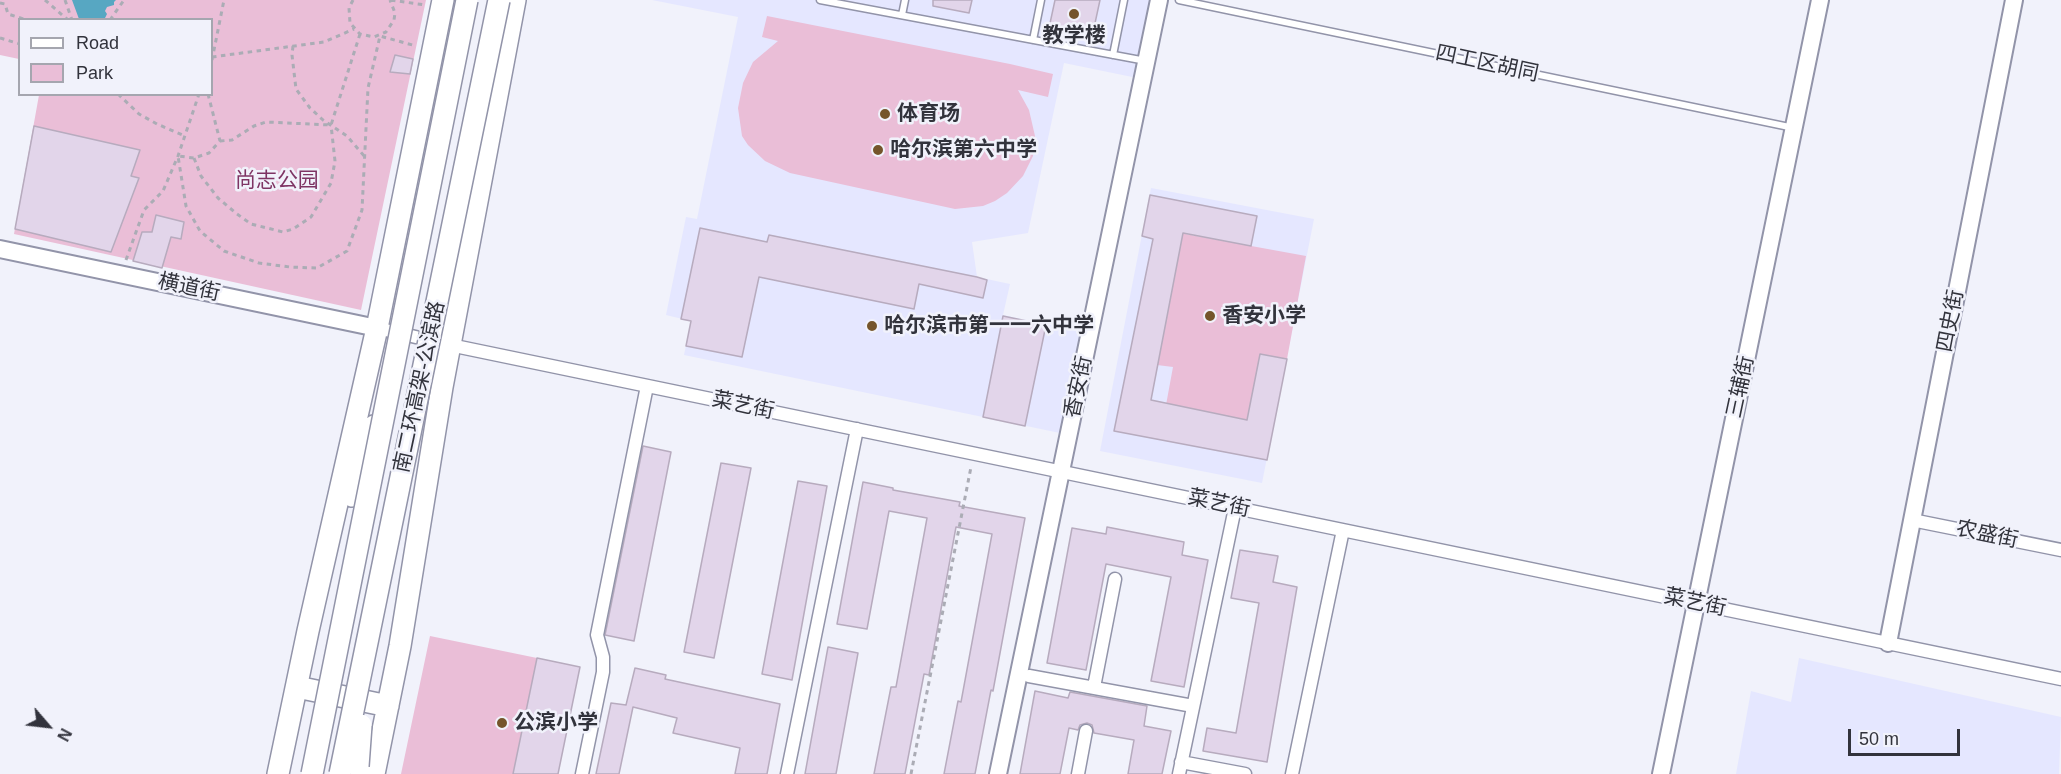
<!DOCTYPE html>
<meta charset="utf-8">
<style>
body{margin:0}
#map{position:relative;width:2061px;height:774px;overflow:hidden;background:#f1f2fb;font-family:Helvetica,sans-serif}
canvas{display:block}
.legend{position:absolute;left:18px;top:18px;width:195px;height:78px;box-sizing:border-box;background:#f1f2fb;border:2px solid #a5a6af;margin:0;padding:8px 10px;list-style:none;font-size:18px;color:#32333c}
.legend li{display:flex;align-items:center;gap:12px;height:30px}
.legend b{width:30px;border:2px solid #a5a6af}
.north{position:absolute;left:18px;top:696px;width:60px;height:60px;-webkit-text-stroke:4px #f1f2fb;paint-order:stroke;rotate:118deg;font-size:16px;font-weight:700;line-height:24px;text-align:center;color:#32333c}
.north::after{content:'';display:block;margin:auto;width:21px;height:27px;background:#32333c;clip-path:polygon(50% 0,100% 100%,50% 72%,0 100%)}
.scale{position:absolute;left:1848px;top:729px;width:112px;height:27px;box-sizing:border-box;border:3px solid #32333c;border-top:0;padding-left:8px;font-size:18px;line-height:21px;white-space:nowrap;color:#32333c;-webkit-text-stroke:4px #f1f2fb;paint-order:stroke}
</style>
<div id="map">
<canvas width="2061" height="774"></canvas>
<ul class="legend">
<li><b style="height:8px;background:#fff"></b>Road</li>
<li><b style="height:16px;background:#eabed7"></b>Park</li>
</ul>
<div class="north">N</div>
<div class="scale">50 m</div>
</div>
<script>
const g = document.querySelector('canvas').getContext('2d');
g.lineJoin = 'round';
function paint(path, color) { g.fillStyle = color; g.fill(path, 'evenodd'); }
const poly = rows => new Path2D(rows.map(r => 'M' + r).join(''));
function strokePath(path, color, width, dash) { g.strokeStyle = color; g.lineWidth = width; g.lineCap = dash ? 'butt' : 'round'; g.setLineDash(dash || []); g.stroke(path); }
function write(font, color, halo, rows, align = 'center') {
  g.font = font + ' Helvetica,"Noto Sans SC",sans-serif'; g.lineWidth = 5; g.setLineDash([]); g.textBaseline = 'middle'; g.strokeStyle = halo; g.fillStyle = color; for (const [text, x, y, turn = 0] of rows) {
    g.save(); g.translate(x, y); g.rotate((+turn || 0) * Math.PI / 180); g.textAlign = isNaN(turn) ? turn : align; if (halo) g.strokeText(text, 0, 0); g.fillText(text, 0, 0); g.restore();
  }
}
paint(poly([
 [652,0,1159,0,1142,79,1064,63,1028,233,972,242,977,277,1010,284,1003,315,1082,332,1060,433,684,355,691,321,666,315,686,217,697,219,738,17],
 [1151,188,1314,219,1262,483,1100,451],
 [1799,658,2061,717,2059,774,1736,774,1751,691,1791,702]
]), '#e5e7ff');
paint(poly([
 [0,0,426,0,361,310,14,234,39,95,212,94,212,20,20,20,19,59,0,55],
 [767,16,1010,64,1053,74,1048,97,1018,90,1029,110,1035,136,1033,156,1023,176,1007,193,995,201,983,206,955,209,790,173,765,161,748,145,742,136,738,108,743,83,753,62,778,41,762,37],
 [1169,231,1306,256,1287,359,1260,354,1247,420,1166,405,1173,367,1157,365],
 [430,636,537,658,513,774,401,774]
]), '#eabed7');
paint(poly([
 [72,0,116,0,114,2,114,5,107,7,105,11,107,14,104,20,79,19]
]), '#57a7c2');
const building = poly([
 [933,0,972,0,969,13,933,6,933,0],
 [1055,0,1100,0,1092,37,1049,28,1055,0],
 [395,55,413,59,410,74,390,72,395,55],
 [34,126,140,150,131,176,139,178,111,252,15,229,34,126],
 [1150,195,1257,216,1251,246,1183,233,1151,400,1247,420,1260,354,1287,359,1267,460,1114,431,1153,239,1142,236,1150,195],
 [156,215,184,222,181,239,171,237,162,268,133,261,142,232,152,232,156,215],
 [700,228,767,242,769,235,977,277,987,280,983,298,919,284,914,309,759,277,742,357,686,346,691,321,681,319,700,228],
 [1003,316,1046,325,1025,426,983,417,1003,316],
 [643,446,671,452,634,641,605,635,643,446],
 [721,463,751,468,714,658,684,652,721,463],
 [798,481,827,486,792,680,762,674,798,481],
 [863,482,893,488,893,490,960,502,959,506,1025,518,993,691,991,690,975,774,944,774,958,701,961,702,992,534,956,527,929,675,924,674,905,774,874,774,891,687,896,687,927,518,889,511,867,629,837,624,863,482],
 [1107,527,1184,542,1182,555,1208,560,1184,687,1151,681,1171,577,1106,564,1086,670,1047,663,1072,528,1106,534,1107,527],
 [1240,550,1278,556,1273,582,1297,587,1267,762,1203,751,1207,728,1236,733,1259,603,1231,598,1240,550],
 [828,647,858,653,836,774,805,774,828,647],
 [537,658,580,667,558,774,513,774,537,658],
 [635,668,666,675,665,679,780,704,767,774,735,774,740,748,673,733,677,718,633,707,619,774,596,774,611,703,626,705,635,668],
 [1035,691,1068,698,1070,692,1147,706,1144,726,1171,731,1162,774,1128,774,1134,740,1094,733,1092,725,1087,723,1080,725,1078,730,1069,728,1060,774,1020,774,1035,691]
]);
paint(building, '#e2d5ea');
strokePath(building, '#b7abbe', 1.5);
const lane = poly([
 [820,0,1146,61],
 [1179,0,1794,128],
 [902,15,905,0],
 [1033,40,1041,0],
 [1113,55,1124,0]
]);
const street = poly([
 [377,328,450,345,2061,679],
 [1912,520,2061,550],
 [1029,676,1193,706],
 [1094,687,1115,579],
 [1181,762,1245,774],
 [582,774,603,672,603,657,597,635,647,386],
 [787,774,857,429],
 [1078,774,1086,731],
 [1179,774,1235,508],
 [1292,774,1343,530]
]);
const secondary = poly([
 [0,249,377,328],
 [1888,643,2014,0],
 [998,774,1159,0],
 [1661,774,1820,0]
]);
const highway = poly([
 [352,496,374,426],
 [297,687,388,706],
 [278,774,308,631,377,328,443,0],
 [374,774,400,646,442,387,515,0]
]);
strokePath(lane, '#9294a9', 9);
strokePath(street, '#9294a9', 15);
strokePath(secondary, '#9294a9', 20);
strokePath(highway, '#9294a9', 24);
strokePath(poly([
 [45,0,68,20],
 [65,0,72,20],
 [353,0,349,8,350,23,360,34,374,37,386,32,394,20,395,13,390,0],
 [391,0,425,5],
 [0,3,5,4,8,14,27,20],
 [110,20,124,0],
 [0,38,20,44],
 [293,46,292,55,296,89,310,108,323,120,347,136,365,157],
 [212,57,324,42,354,29],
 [212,60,224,0],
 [118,94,139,114,157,124,185,136],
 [208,94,220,141,209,153,194,158,178,156,186,206,200,231,224,251,259,263,290,267,317,268,347,251,362,210,368,88,380,36,416,46],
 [220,141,232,140,254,126,266,122,331,125,360,34],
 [194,158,201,176,218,198,237,214,251,224,283,232,293,229,311,217,331,183,335,161,331,125],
 [126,260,144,210,163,191,178,156,199,94],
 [911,774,971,467]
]), '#abacb5', 3, [4.5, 4.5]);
strokePath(lane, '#fff', 6);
strokePath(street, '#fff', 12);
strokePath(secondary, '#fff', 16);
strokePath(highway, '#fff', 21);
const highwayBridge = poly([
 [358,766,361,725],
 [312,774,467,0],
 [340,774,499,0]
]);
strokePath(highwayBridge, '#9294a9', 24, []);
strokePath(highwayBridge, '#fff', 21);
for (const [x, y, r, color] of [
 [1074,14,6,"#75552b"],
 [885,114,6,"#75552b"],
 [878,150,6,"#75552b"],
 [1210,316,6,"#75552b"],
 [872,326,6,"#75552b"],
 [502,723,6,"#75552b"]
]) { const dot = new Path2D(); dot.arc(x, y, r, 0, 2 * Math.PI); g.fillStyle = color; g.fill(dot); strokePath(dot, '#f1f2fb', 2); }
write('bold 21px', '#32333c', '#f1f2fb', [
 ["教学楼",1074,36,"center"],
 ["体育场",897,114],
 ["哈尔滨第六中学",890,150],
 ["香安小学",1222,316],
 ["哈尔滨市第一一六中学",884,326],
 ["公滨小学",514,723]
], 'left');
write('21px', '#32333c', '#f1f2fb', [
 ["四工区胡同",1487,64,12],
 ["横道街",189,288,12],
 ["四史街",1951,321,-79],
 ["南二环高架-公滨路",420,387,-78],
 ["香安街",1079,387,-78],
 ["三辅街",1741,387,-78],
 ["菜艺街",743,406,12],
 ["菜艺街",1219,504,12],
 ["农盛街",1987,535,12],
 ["菜艺街",1695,603,12]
]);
write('21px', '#7e3464', '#f1f2fb', [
 ["尚志公园",277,181]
]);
</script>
